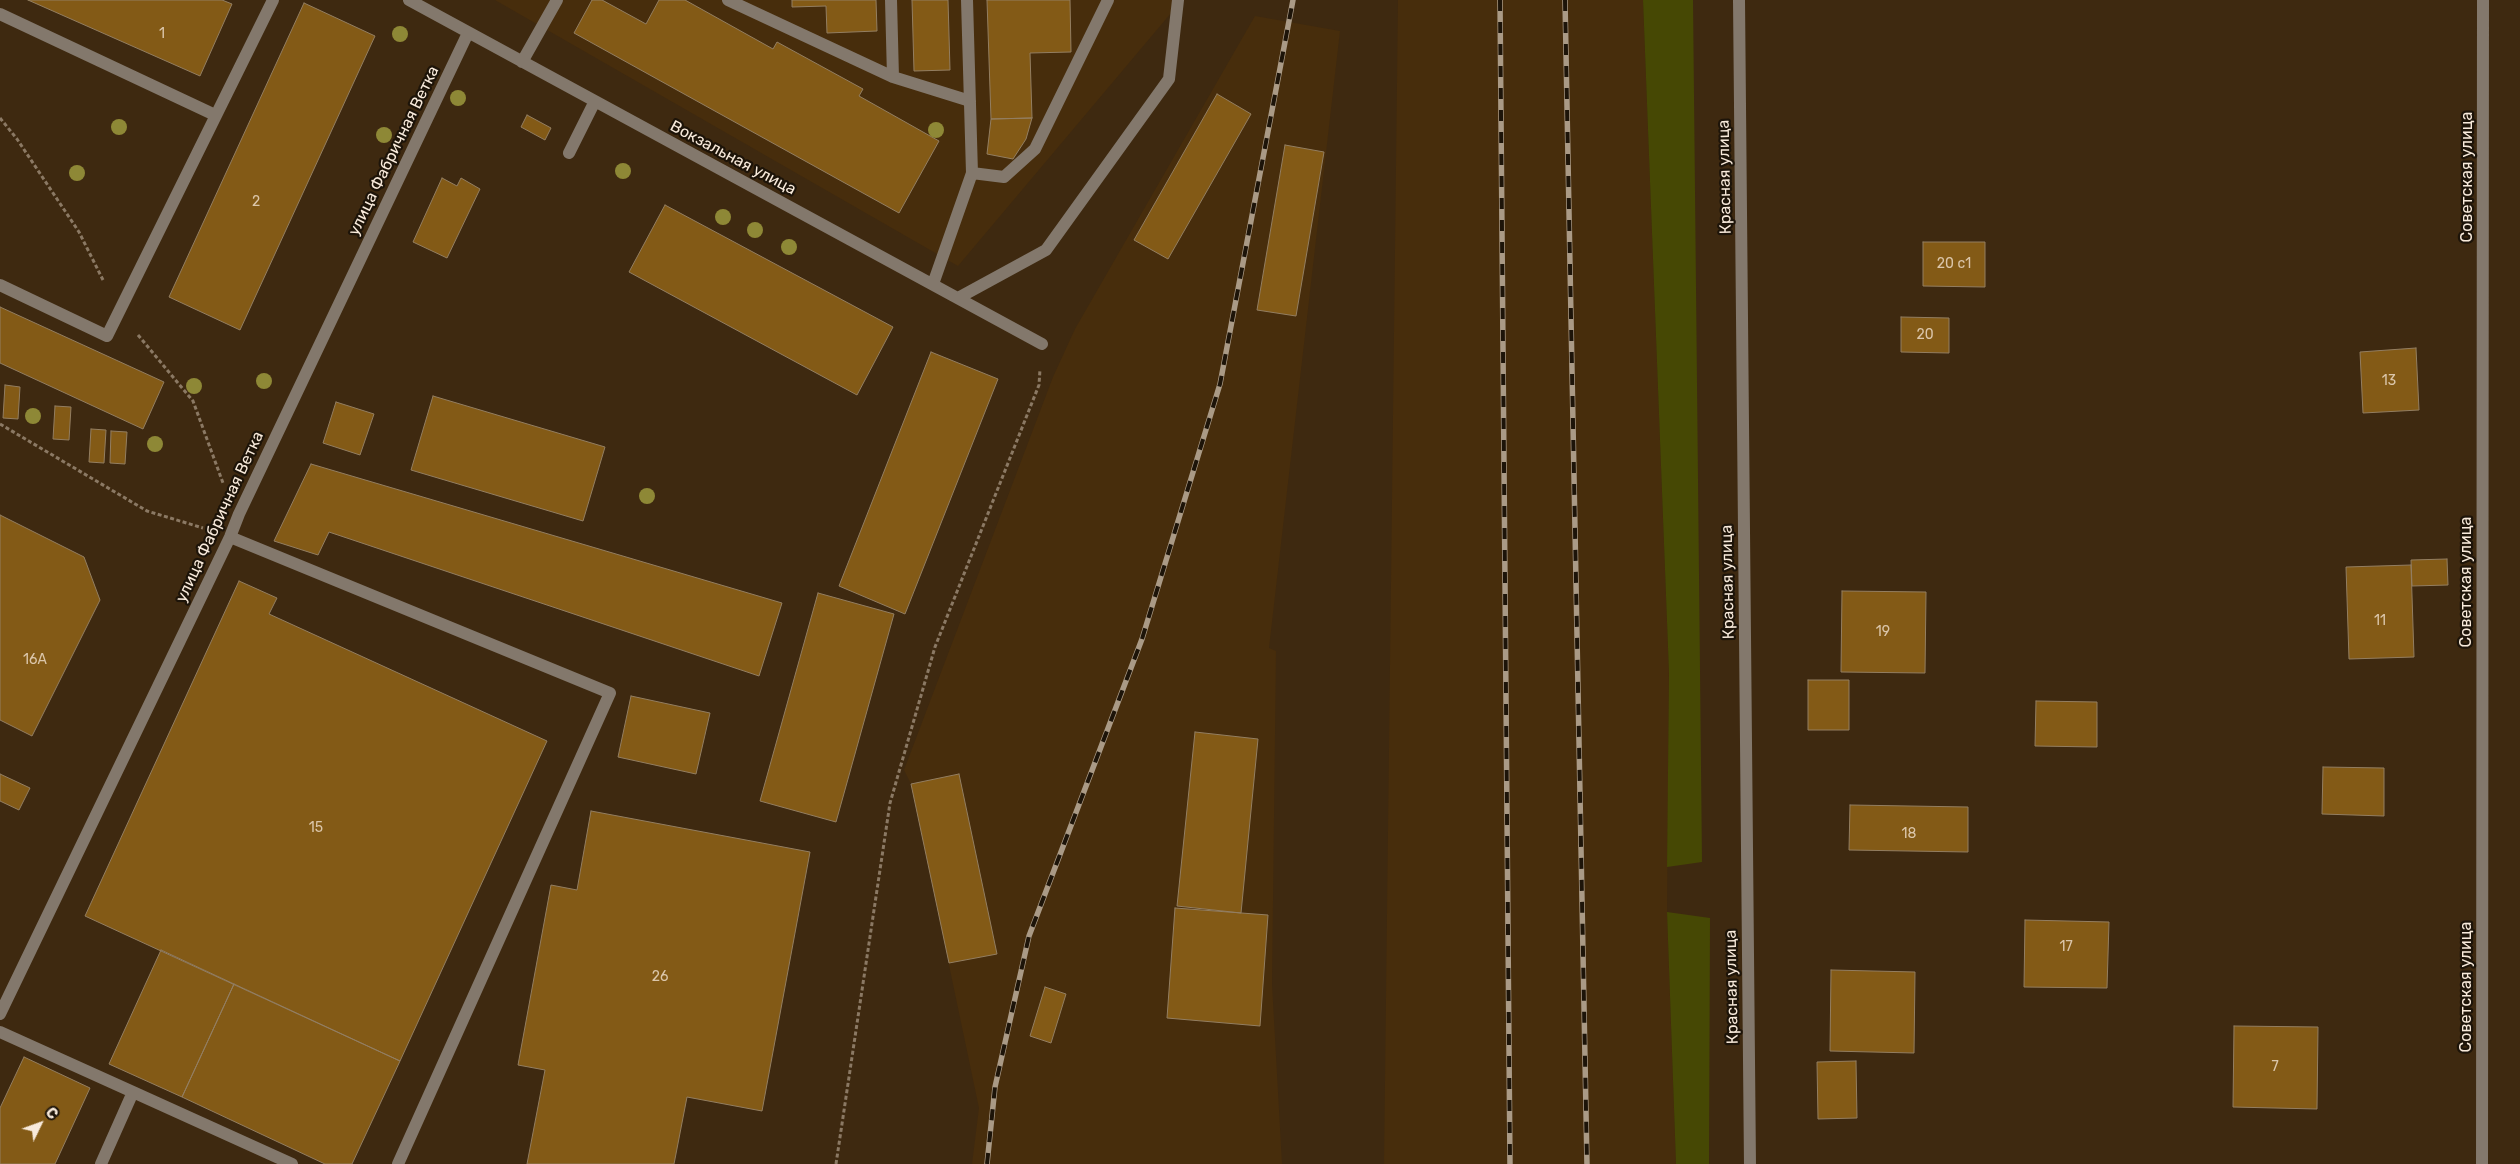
<!DOCTYPE html>
<meta charset="utf-8">
<style>
body{margin:0}
#map{position:relative;width:2520px;height:1164px;overflow:hidden;background:#3e2910;font-family:Rubik,sans-serif}
canvas{display:block}
.north{position:absolute;left:15px;top:1099px;width:50px;height:50px;-webkit-text-stroke:4px #1d1409;paint-order:stroke;rotate:48deg;font-size:14px;font-weight:700;line-height:20px;text-align:center;color:#f8eadb}
.north::after{content:'';display:block;margin:auto;width:18px;height:22px;background:#f8eadb;clip-path:polygon(50% 0,100% 100%,50% 72%,0 100%)}
</style>
<div id="map">
<canvas width="2520" height="1164"></canvas>
<div class="north">С</div>
</div>
<script>
const g = document.querySelector('canvas').getContext('2d');
g.lineJoin = 'round';
function paint(path, color) { g.fillStyle = color; g.fill(path, 'evenodd'); }
const poly = rows => new Path2D(rows.map(r => 'M' + r).join(''));
function strokePath(path, color, width, dash) { g.strokeStyle = color; g.lineWidth = width; g.lineCap = dash ? 'butt' : 'round'; g.setLineDash(dash || []); g.stroke(path); }
function write(font, color, halo, rows, align = 'center') {
  g.font = font + ' Rubik,sans-serif'; g.lineWidth = 4.5; g.setLineDash([]); g.textBaseline = 'middle'; g.strokeStyle = halo; g.fillStyle = color; for (const [text, x, y, turn = 0] of rows) {
    g.save(); g.translate(x, y); g.rotate((+turn || 0) * Math.PI / 180); g.textAlign = isNaN(turn) ? turn : align; if (halo) g.strokeText(text, 0, 0); g.fillText(text, 0, 0); g.restore();
  }
}
paint(poly([
 [495,0,1182,0,958,266],
 [1398,0,1643,0,1669,673,1667,912,1676,1164,1384,1164],
 [1255,16,1340,31,1269,648,1276,651,1272,984,1282,1164,972,1164,979,1108,911,784,904,770,1053,377,1075,329]
]), '#472d0c');
paint(poly([
 [1643,0,1693,0,1702,862,1667,867,1669,673],
 [1667,912,1710,918,1709,1164,1676,1164]
]), '#464804');
const building = poly([
 [28,0,222,0,232,4,200,76,28,0],
 [592,0,602,0,646,24,659,0,685,0,773,49,777,42,863,89,859,96,939,141,899,213,574,33,592,0],
 [792,0,876,0,877,31,827,33,826,6,792,7,792,0],
 [912,0,948,0,950,70,914,71,912,0],
 [987,0,1070,0,1071,52,1030,53,1032,118,991,119,987,0],
 [304,3,375,36,240,330,169,297,304,3],
 [1217,94,1251,114,1168,259,1134,240,1217,94],
 [527,115,551,128,545,140,521,127,527,115],
 [1032,118,1026,139,1013,159,987,154,991,119,1032,118],
 [1285,145,1324,152,1296,316,1257,310,1285,145],
 [442,178,457,186,461,178,480,189,447,258,413,242,442,178],
 [665,205,893,327,857,395,629,272,665,205],
 [1923,242,1985,242,1985,287,1923,286,1923,242],
 [0,307,164,382,143,429,0,363,0,307],
 [1901,317,1949,318,1949,353,1901,352,1901,317],
 [2416,348,2419,410,2363,413,2360,352,2416,348],
 [931,352,998,379,905,614,839,586,931,352],
 [5,385,20,387,18,419,3,418,5,385],
 [433,396,605,447,583,521,411,470,433,396],
 [336,402,374,414,360,455,323,443,336,402],
 [55,406,71,407,69,440,53,439,55,406],
 [91,429,106,430,104,463,89,462,91,429],
 [111,431,127,432,125,464,110,463,111,431],
 [311,464,782,603,759,676,329,532,318,555,274,541,311,464],
 [0,515,84,557,100,600,32,736,0,720,0,515],
 [2447,559,2448,585,2412,586,2411,560,2447,559],
 [2411,565,2414,657,2349,659,2346,567,2411,565],
 [239,581,277,598,269,614,547,741,400,1061,85,916,239,581],
 [1842,591,1926,592,1925,673,1841,672,1842,591],
 [818,593,894,614,836,822,760,801,818,593],
 [1808,680,1849,680,1849,730,1808,730,1808,680],
 [631,696,710,713,696,774,618,757,631,696],
 [2036,701,2097,702,2097,747,2035,746,2036,701],
 [1195,732,1258,739,1241,913,1177,906,1195,732],
 [2323,767,2384,768,2384,816,2322,814,2323,767],
 [0,774,30,788,19,810,0,801,0,774],
 [959,774,997,954,949,963,911,784,959,774],
 [1850,805,1968,807,1968,852,1849,850,1850,805],
 [591,811,810,852,762,1111,687,1097,674,1164,527,1164,545,1070,518,1065,551,885,577,890,591,811],
 [1175,908,1268,915,1260,1026,1167,1018,1175,908],
 [2025,920,2109,922,2107,988,2024,987,2025,920],
 [161,950,234,984,182,1097,109,1064,161,950],
 [1831,970,1915,972,1914,1053,1830,1051,1831,970],
 [234,984,400,1061,352,1164,325,1164,182,1097,234,984],
 [1045,987,1066,994,1051,1043,1030,1036,1045,987],
 [2234,1026,2318,1027,2317,1109,2233,1107,2234,1026],
 [24,1057,90,1088,55,1164,0,1164,0,1108,24,1057],
 [1856,1061,1857,1118,1818,1119,1817,1062,1856,1061]
]);
paint(building, '#835a16');
strokePath(building, '#937e61', 1);
strokePath(poly([
 [0,118,17,139,79,232,104,282],
 [138,335,193,401,223,483],
 [0,424,147,511,203,528],
 [836,1164,890,803,935,647,1039,385,1040,369]
]), '#8b7964', 3, [4, 2.5]);
strokePath(poly([
 [409,0,1042,344],
 [728,0,893,77,970,101],
 [891,0,893,77],
 [1739,0,1750,1164],
 [0,14,215,115],
 [522,62,557,0],
 [569,153,595,101],
 [972,173,1004,177,1035,149,1108,0],
 [933,284,972,173,967,0],
 [0,285,107,336,273,0],
 [958,298,1046,250,1169,79,1178,0],
 [230,537,610,693,398,1164],
 [0,1014,230,537,239,514,468,33],
 [0,1032,133,1092],
 [101,1164,133,1092,292,1164],
 [2482,1164,2483,0]
]), '#83786c', 12);
const rail = poly([
 [1500,0,1510,1164],
 [1565,0,1587,1164],
 [987,1164,995,1087,1029,936,1142,639,1220,384,1293,0]
]);
strokePath(rail, '#aa9a86', 5.5);
strokePath(rail, '#1d1409', 4, [11]);
g.fillStyle = '#8e8836';
for (const [x, y] of [
 [400,34],
 [458,98],
 [119,127],
 [936,130],
 [384,135],
 [623,171],
 [77,173],
 [723,217],
 [755,230],
 [789,247],
 [264,381],
 [194,386],
 [33,416],
 [155,444],
 [647,496]
]) { g.beginPath(); g.arc(x, y, 8, 0, 2 * Math.PI); g.fill(); }
write('14px', '#dbc6aa', null, [
 ["1",162,34],
 ["2",256,202],
 ["20 с1",1954,264],
 ["20",1925,335],
 ["13",2389,381],
 ["11",2380,621],
 ["19",1883,632],
 ["16А",35,660],
 ["15",316,828],
 ["18",1909,834],
 ["17",2066,947],
 ["26",660,977],
 ["7",2275,1067]
]);
write('16px', '#f8eadb', '#1d1409', [
 ["улица Фабричная Ветка",394,151,-64],
 ["Вокзальная улица",733,158,28],
 ["Красная улица",1725,177,-91],
 ["Советская улица",2467,177,-90],
 ["улица Фабричная Ветка",220,517,-65],
 ["Красная улица",1728,582,-91],
 ["Советская улица",2466,582,-90],
 ["Красная улица",1732,987,-91],
 ["Советская улица",2466,987,-90]
]);
</script>
